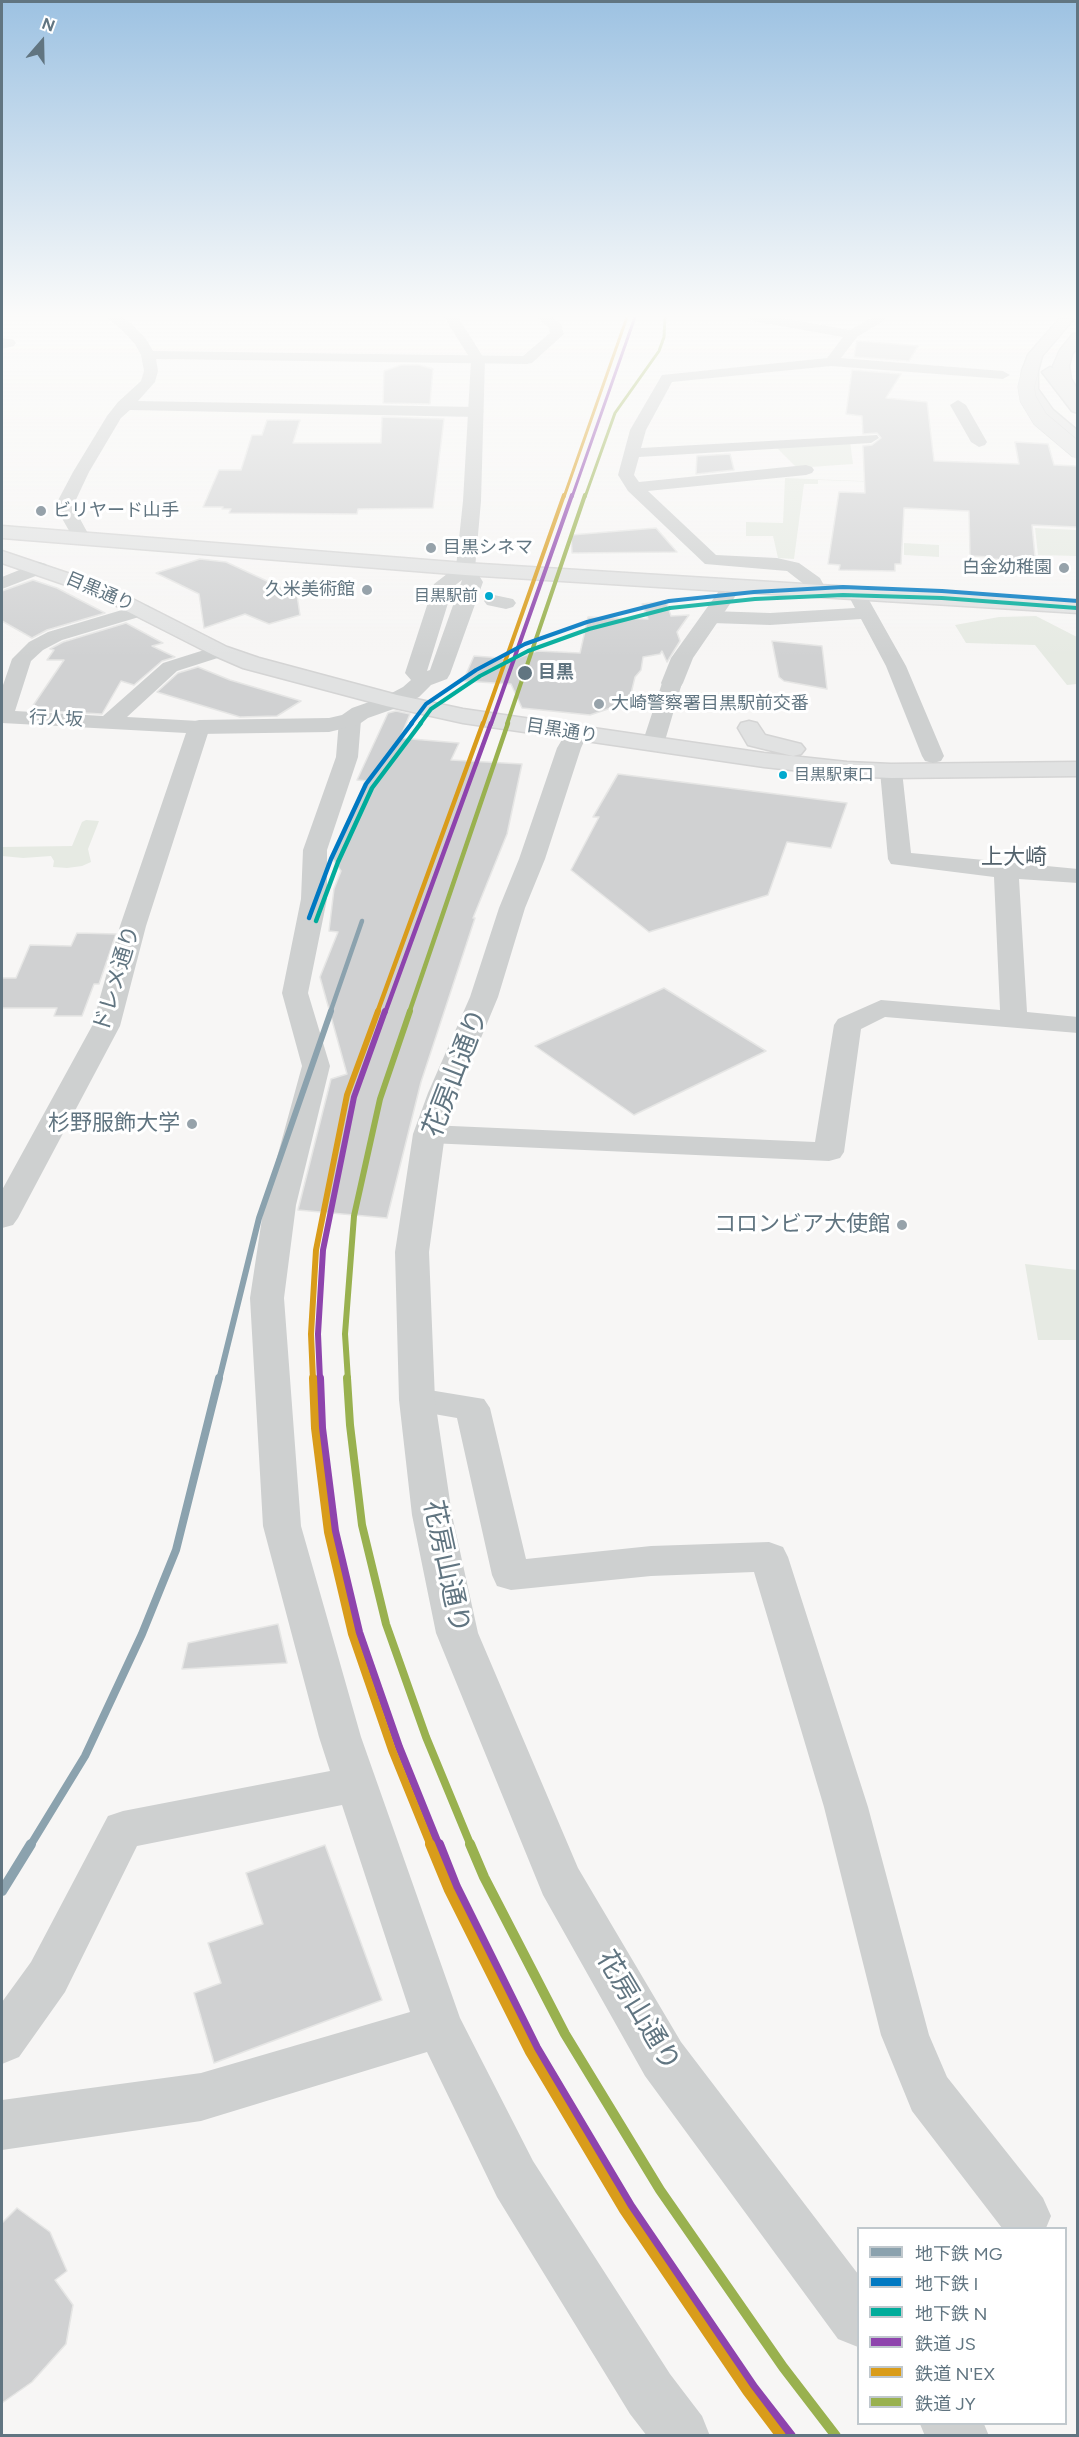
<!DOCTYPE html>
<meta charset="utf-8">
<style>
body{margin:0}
#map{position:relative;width:1079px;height:2437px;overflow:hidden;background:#f7f6f5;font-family:Figtree,"Noto Sans JP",sans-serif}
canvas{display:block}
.frame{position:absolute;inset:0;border:3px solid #617581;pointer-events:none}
.legend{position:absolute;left:857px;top:2227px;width:210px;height:198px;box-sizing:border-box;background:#fff;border:2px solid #c0c8cd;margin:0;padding:8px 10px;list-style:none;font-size:18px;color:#617581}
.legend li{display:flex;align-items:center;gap:12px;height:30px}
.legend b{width:30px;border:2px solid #c0c8cd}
.north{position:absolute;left:12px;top:12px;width:60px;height:60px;-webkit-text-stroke:4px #fff;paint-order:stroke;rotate:20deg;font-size:16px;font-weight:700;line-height:24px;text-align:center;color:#617581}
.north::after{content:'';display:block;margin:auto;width:21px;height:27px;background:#617581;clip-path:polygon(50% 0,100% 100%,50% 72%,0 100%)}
</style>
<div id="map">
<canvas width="1079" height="2437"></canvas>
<div class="frame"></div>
<ul class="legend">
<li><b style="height:8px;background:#8ba2ae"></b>地下鉄 MG</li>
<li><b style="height:8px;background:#0079c2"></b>地下鉄 I</li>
<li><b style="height:8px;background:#00ac9b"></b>地下鉄 N</li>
<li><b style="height:8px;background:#8e44ad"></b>鉄道 JS</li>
<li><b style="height:8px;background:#d99c1a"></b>鉄道 N'EX</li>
<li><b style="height:8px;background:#99b14f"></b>鉄道 JY</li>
</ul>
<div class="north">N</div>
</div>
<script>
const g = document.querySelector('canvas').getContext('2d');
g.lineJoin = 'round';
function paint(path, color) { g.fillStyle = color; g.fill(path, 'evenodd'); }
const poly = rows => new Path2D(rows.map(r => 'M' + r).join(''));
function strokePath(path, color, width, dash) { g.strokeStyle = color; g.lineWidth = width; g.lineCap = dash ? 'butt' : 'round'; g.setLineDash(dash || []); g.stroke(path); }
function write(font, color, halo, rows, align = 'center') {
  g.font = font + ' Figtree,"Noto Sans JP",sans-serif'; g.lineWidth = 6; g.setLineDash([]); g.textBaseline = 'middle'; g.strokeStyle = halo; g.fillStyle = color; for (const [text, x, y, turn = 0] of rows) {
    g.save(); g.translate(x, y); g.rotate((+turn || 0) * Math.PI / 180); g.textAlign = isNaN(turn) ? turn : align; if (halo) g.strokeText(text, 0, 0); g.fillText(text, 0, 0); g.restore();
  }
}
paint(poly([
 [850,441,853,464,797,468,775,446],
 [939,474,1077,480,1077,489,818,480,818,484,804,484,794,559,778,558,773,536,746,536,746,522,783,523,785,478,941,484],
 [1035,528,1077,530,1077,556,1038,555],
 [904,543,939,545,939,557,904,555],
 [1036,616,1077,637,1077,684,1067,685,1035,645,966,643,955,625,999,617],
 [699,692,728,694,736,697,739,704,683,700,692,693],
 [86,820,99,821,88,849,91,862,82,866,67,868,53,867,54,861,51,856,23,858,2,856,2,847,72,846,82,822],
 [1025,1264,1077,1270,1077,1340,1038,1340]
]), '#e6eae3');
const building = poly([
 [857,341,918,346,909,361,854,357,857,341],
 [401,365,419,365,433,369,430,404,383,403,384,371,401,365],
 [852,370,901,374,886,398,927,402,934,461,1019,464,1015,442,1048,444,1054,465,1077,466,1077,527,1032,525,1035,557,1025,556,1026,561,992,559,992,557,970,556,969,511,904,508,901,564,895,564,895,571,839,570,840,565,828,564,839,492,865,493,863,446,872,445,881,438,877,433,863,434,862,416,846,414,852,370],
 [382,417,444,419,433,508,358,509,357,514,229,513,231,509,222,509,223,507,203,507,219,470,241,470,252,435,262,435,267,420,300,420,293,443,381,443,382,417],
 [730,454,734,470,696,474,697,456,730,454],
 [656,528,677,552,572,553,571,535,656,528],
 [200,559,226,562,297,595,300,615,269,624,245,614,204,628,199,594,156,573,200,559],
 [33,580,57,588,105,613,47,630,32,638,2,621,2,591,33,580],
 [666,601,671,616,689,615,677,632,680,641,667,662,662,651,660,654,643,657,641,670,635,677,628,706,614,707,590,715,522,708,511,684,463,681,474,656,515,659,537,651,580,653,588,617,648,619,642,604,666,601],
 [126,623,163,643,152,646,175,657,162,661,134,685,121,681,102,714,30,710,64,660,47,660,54,650,50,649,63,642,126,623],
 [772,641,822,646,827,689,784,681,779,677,772,641],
 [198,667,230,680,301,701,277,716,240,717,157,692,178,673,198,667],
 [396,711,410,714,400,738,459,743,451,760,522,764,507,834,473,918,475,918,421,1082,387,1218,298,1210,331,1079,347,1074,320,977,338,932,329,931,334,889,341,871,332,858,368,781,357,780,388,713,396,711],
 [618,774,847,803,831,848,787,842,768,895,649,932,571,870,599,817,593,817,618,774],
 [77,933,116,934,99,984,94,984,82,1016,54,1016,57,1008,2,1008,2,978,16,978,30,945,71,946,77,933],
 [664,988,766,1051,634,1115,535,1046,664,988],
 [278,1624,287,1663,182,1669,188,1643,278,1624],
 [325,1845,382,2000,214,2063,194,1993,221,1983,208,1943,263,1924,246,1873,325,1845],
 [17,2208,50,2232,67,2271,55,2280,73,2305,66,2344,32,2382,2,2403,2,2223,17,2208]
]);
paint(building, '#d0d1d2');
strokePath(building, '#e6e6e5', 1.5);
const secondary = poly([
 [1078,333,1078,347,1072,354,1069,366,1071,379,1078,390,1078,408,1072,406,1055,379,1053,366,1060,350,1073,334,1078,333]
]);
const primary = poly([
 [2,526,465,563,1078,601,1078,613,465,575,2,538,2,526],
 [2,551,109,587,227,647,259,658,397,695,463,709,764,753,847,762,891,764,1078,762,1078,776,891,778,847,776,764,767,463,723,386,706,243,668,213,655,95,595,2,563,2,551],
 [749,721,757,723,765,735,801,744,805,749,801,754,793,756,748,745,738,728,741,723,749,721]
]);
const motorway = poly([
 [1061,317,1075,317,1042,356,1038,371,1038,389,1053,410,1078,431,1078,445,1072,444,1041,416,1022,389,1022,371,1028,355,1061,317],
 [1050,367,1055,369,1078,397,1078,413,1072,411,1042,372,1050,367]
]);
strokePath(secondary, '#d3d4d5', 3);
strokePath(primary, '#d4d4d4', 3);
strokePath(motorway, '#d1d3d4', 3);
paint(poly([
 [105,317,121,317,131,323,146,339,153,351,523,356,550,333,549,328,537,317,552,317,561,324,564,334,532,363,527,364,156,359,158,371,155,382,138,401,476,407,484,412,476,417,130,410,121,418,89,472,73,506,91,539,88,543,82,544,76,543,55,506,73,472,107,416,118,402,141,381,144,371,141,355,135,344,121,329,105,317],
 [746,317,775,317,850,330,873,317,889,317,857,337,841,358,1003,371,1010,375,1003,379,831,366,672,382,646,430,641,448,877,435,879,438,871,443,639,457,634,475,639,482,806,465,812,467,814,470,812,473,806,475,648,491,716,555,777,558,799,563,820,578,827,591,825,595,811,595,805,585,787,571,705,564,628,491,618,475,630,430,662,375,827,358,843,337,753,321,746,317],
 [2,338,14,340,16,343,14,346,2,349,2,338],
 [958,400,966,405,987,442,985,445,979,447,971,442,950,405,958,400],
 [39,562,46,564,48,568,46,572,2,589,2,577,39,562],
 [856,587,863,589,865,593,906,666,944,756,941,761,933,763,925,761,922,756,886,666,861,619,770,625,712,623,705,621,702,617,705,613,712,611,770,613,855,608,847,593,849,589,856,587],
 [494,595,513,599,516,603,513,607,506,609,487,605,484,601,487,597,494,595],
 [142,604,149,606,152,610,149,614,62,640,43,650,31,661,15,711,103,716,163,663,220,645,227,647,230,651,227,655,177,671,127,717,199,721,207,722,210,727,146,926,120,1026,18,1218,13,1225,2,1228,2,1190,92,1026,120,926,186,733,2,723,2,688,12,659,29,642,48,632,142,604],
 [672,677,679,679,682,683,664,744,661,749,653,751,645,749,642,744,662,683,665,679,672,677],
 [350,714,358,715,361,720,358,757,327,850,327,899,308,993,330,1066,296,1205,284,1298,301,1526,361,1737,460,2018,533,2161,670,2374,702,2416,710,2436,647,2436,630,2414,497,2197,427,2052,201,2121,2,2150,2,2100,201,2073,410,2012,342,1805,137,1846,65,1992,19,2057,2,2064,2,2002,31,1962,108,1816,123,1811,330,1771,319,1737,263,1526,250,1298,264,1205,302,1066,282,993,301,899,303,850,336,757,339,720,342,715,350,714],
 [891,764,899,766,902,771,911,853,1078,869,1078,883,1019,879,1027,1012,1078,1017,1078,1033,885,1017,861,1029,844,1152,840,1158,829,1161,429,1143,418,1140,414,1134,418,1128,429,1125,815,1142,834,1025,838,1019,881,1000,1000,1010,994,877,891,864,888,859,880,771,883,766,891,764],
 [417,1388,484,1399,490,1408,526,1559,651,1546,769,1542,783,1547,788,1557,868,1807,929,2035,947,2077,1043,2198,1051,2216,1046,2228,1002,2228,912,2111,881,2035,824,1807,754,1572,651,1576,511,1590,497,1586,492,1575,457,1418,405,1409,399,1400,405,1391,417,1388]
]), '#ced0d0');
paint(poly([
 [444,317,458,317,485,360,481,501,475,569,483,582,450,674,447,679,431,685,419,697,402,706,368,718,358,725,329,732,199,734,191,732,188,727,191,722,199,720,329,718,342,715,352,708,386,696,403,687,411,680,405,673,434,584,456,567,463,501,471,360,444,317],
 [462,580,430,670,427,671,453,587,462,580],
 [733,579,740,581,743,585,693,658,683,683,680,688,672,690,664,688,661,683,671,658,726,581,733,579],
 [577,726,585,728,588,733,581,748,545,859,525,908,498,997,458,1093,445,1134,429,1252,435,1400,452,1515,478,1633,578,1868,681,2042,858,2274,858,2347,838,2339,645,2076,543,1895,436,1633,412,1515,399,1400,395,1252,413,1134,428,1093,470,997,499,908,519,859,557,748,569,728,577,726],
 [920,2424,984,2424,989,2436,925,2436,920,2424]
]), '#ced0d0');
paint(secondary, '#e1e2e2');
paint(primary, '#e1e2e2');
paint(motorway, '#e1e2e2');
const motorwayBridge = poly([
 [1030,371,1026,387,1028,399,1040,419,1078,451]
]);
strokePath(motorwayBridge, '#d1d3d4', 17, []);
strokePath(motorwayBridge, '#e1e2e2', 16);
strokePath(poly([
 [572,497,635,317]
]), '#8e44ad', 3);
strokePath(poly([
 [491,724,572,495]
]), '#8e44ad', 4);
strokePath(poly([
 [385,1013,491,723]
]), '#8e44ad', 4.5);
strokePath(poly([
 [320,1380,318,1334,323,1250,354,1097,385,1011]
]), '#8e44ad', 6);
strokePath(poly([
 [320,1378,322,1428,335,1531,359,1632,399,1747,439,1846]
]), '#8e44ad', 8);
strokePath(poly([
 [439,1844,456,1887,536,2048,630,2206,753,2387,791,2436]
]), '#8e44ad', 10);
strokePath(poly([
 [564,497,627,317]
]), '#d99c1a', 3);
strokePath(poly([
 [483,724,564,495]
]), '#d99c1a', 4);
strokePath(poly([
 [377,1013,483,723]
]), '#d99c1a', 4.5);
strokePath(poly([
 [313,1380,311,1334,316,1250,347,1095,378,1011]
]), '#d99c1a', 6);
strokePath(poly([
 [313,1378,315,1428,328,1532,352,1634,392,1750,431,1846]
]), '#d99c1a', 8);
strokePath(poly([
 [430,1844,449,1890,530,2052,624,2210,747,2391,781,2436]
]), '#d99c1a', 10);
strokePath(poly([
 [585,497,615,413,659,351,664,337,665,317]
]), '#99b14f', 3);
strokePath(poly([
 [507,724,585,495]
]), '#99b14f', 4);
strokePath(poly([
 [409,1013,508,723]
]), '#99b14f', 4.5);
strokePath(poly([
 [348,1380,345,1334,354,1216,380,1099,410,1011]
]), '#99b14f', 6);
strokePath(poly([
 [347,1378,350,1425,362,1525,386,1624,426,1737,471,1846]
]), '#99b14f', 8);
strokePath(poly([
 [470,1844,484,1877,565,2034,660,2190,783,2367,836,2436]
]), '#99b14f', 10);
strokePath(poly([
 [330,1013,362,921]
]), '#8ba2ae', 4.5);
strokePath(poly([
 [219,1380,259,1218,331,1011]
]), '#8ba2ae', 6);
strokePath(poly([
 [30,1846,85,1756,142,1634,176,1550,219,1378]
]), '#8ba2ae', 8);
strokePath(poly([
 [2,1891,31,1844]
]), '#8ba2ae', 10);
strokePath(poly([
 [411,724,426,704,476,670,525,644,587,622,669,601,754,592,843,587,942,591,1078,601]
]), '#0079c2', 4);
strokePath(poly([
 [309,918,331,859,366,784,412,723]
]), '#0079c2', 4.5);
strokePath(poly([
 [420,724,431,709,480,676,528,651,589,629,670,608,755,599,843,595,942,598,1077,608]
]), '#00ac9b', 4);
strokePath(poly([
 [316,921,338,862,372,788,421,723]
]), '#00ac9b', 4.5);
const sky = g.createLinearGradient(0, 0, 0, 658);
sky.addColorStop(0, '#9dc2e2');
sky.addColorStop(0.48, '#fbfbfa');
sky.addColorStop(1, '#fbfbfa00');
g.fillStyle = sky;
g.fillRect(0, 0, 1079, 658);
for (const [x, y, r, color] of [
 [41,511,6,"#96a2aa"],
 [431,548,6,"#96a2aa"],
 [1064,568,6,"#96a2aa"],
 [367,590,6,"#96a2aa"],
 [489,596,5,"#00a9ce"],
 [525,673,8,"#617581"],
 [599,704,6,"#96a2aa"],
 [783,775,5,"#00a9ce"],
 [192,1124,6,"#96a2aa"],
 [902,1225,6,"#96a2aa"]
]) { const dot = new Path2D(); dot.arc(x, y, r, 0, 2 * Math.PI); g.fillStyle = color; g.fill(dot); strokePath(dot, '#fff', 2); }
write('16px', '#617581', '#fff', [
 ["目黒駅前",478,596],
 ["目黒駅東口",794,775,"left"]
], 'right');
write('18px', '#617581', '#fff', [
 ["ビリヤード山手",53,511],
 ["目黒シネマ",443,548],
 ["白金幼稚園",1052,568,"right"],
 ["久米美術館",355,590,"right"],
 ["大崎警察署目黒駅前交番",611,704]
], 'left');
write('18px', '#617581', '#fff', [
 ["目黒通り",100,592,23],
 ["行人坂",56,719,3],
 ["目黒通り",562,731,9]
]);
write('bold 18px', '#617581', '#fff', [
 ["目黒",538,673]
], 'left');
write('22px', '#53626c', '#fff', [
 ["上大崎",1014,858]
]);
write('22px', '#617581', '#fff', [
 ["ドレメ通り",117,979,-73]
]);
write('22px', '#617581', '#fff', [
 ["杉野服飾大学",180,1124],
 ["コロンビア大使館",890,1225]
], 'right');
write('27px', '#617581', '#fff', [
 ["花房山通り",456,1073,-69],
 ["花房山通り",446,1567,78],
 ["花房山通り",638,2011,59]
]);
</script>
